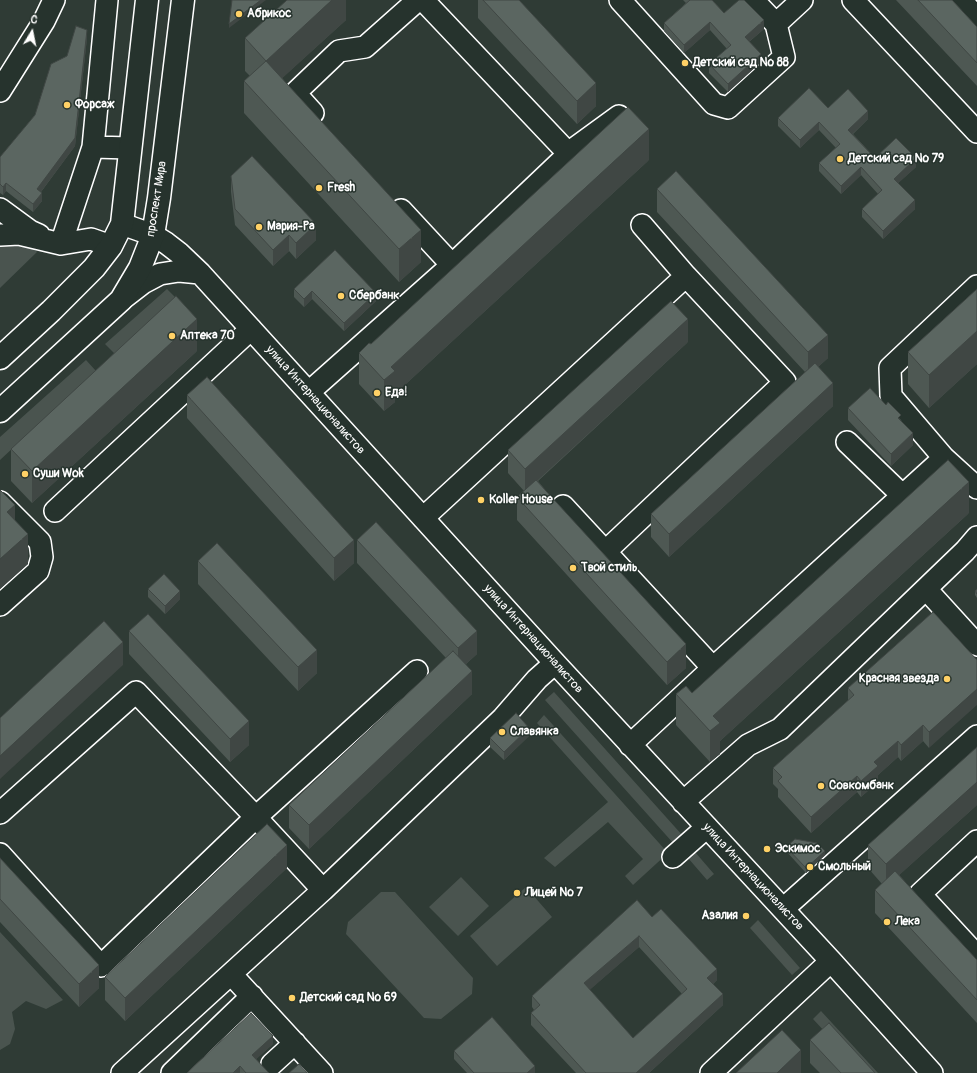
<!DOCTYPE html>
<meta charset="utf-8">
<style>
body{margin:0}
#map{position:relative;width:977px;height:1073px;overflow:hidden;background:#2f3b35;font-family:Pangolin,sans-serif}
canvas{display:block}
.north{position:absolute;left:12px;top:12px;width:40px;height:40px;-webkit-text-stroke:3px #26332d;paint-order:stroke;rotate:10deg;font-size:11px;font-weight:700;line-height:16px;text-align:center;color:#fff}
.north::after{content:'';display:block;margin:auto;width:14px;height:18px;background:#fff;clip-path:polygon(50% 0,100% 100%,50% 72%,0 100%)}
</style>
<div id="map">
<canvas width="977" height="1073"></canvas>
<div class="north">С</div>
</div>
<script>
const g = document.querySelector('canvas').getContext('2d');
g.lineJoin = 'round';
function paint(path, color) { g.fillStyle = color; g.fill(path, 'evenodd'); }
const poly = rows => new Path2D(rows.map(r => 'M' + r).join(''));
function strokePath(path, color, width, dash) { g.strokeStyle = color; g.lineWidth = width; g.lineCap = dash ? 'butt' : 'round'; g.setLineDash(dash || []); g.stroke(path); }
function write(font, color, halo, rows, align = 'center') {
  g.font = font + ' Pangolin,sans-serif'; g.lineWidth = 3; g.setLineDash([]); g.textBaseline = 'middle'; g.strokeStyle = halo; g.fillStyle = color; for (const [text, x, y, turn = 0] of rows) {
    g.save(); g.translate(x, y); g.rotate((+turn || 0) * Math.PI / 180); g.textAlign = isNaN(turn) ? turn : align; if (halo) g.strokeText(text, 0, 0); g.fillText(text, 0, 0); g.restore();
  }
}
paint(poly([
 [29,244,37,252,0,288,0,245],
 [167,289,176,298,115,354,105,344],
 [86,360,96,371,0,460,0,437],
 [554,692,683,836,674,844,545,700],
 [544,715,668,853,633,885,625,876,643,859,608,822,555,867,544,858,608,802,537,723],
 [695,852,714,874,707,880,688,858],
 [461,877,489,906,458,936,429,907],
 [526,887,552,917,497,966,470,936],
 [381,892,395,892,473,978,472,994,441,1019,424,1018,346,934,348,922],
 [758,920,800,968,792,975,750,928],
 [0,932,63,1000,46,1009,26,1001,12,1012,15,1029,10,1044,0,1050],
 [821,1011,878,1073,863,1073,813,1019]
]), '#4a544f');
const minor = poly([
 [423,0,569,154],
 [620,0,714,104,728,108,784,57,776,24,753,0],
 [853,0,977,132],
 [961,0,977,18],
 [776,24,802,0],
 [0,91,44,21,54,0],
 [313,113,295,93,339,51,365,47,418,0],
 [93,147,107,0],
 [0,209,30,231,39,235],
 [401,210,452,265],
 [122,224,153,235,166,243,179,253,200,273,555,663,831,961,932,1073],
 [0,235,19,234,61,244,91,239,111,246],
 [61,244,93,147,130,148],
 [977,286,890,368,891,396,944,458,977,488],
 [121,300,143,283,160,274,179,271,200,273],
 [309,392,452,265,575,148,619,116],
 [847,442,903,496],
 [0,502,40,542,42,557,38,571,0,605],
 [563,506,713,668],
 [55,511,251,329],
 [423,518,686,276],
 [606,551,785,382,686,276,642,225],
 [926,589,977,645],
 [630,745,713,668,944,458],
 [683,802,748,745,780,729,965,551,977,537],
 [0,813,136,692,249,810,323,890],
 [977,841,920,894,977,956],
 [0,854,101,966,256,817,417,671],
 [673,857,707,827],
 [783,909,977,736],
 [231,974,322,1073],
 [272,1064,295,1043],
 [122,1073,323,890,503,718,537,679,555,663],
 [172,1073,252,996],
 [711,1073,831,961]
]);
const major = poly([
 [0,358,51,311,94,268,111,246,122,224,147,0],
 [0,411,121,300,140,268,153,235,159,198,183,0]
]);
strokePath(minor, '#fff', 24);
strokePath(major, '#fff', 25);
strokePath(minor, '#26332d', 21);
strokePath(major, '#26332d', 22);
paint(poly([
 [346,0,346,20,282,78,421,262,399,282,244,113,244,81,250,76,245,71,245,38],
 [478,0,519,0,596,106,577,124,478,18],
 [683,0,712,0,724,13,764,29,749,42,761,62,728,92,709,73,709,64,727,49,710,30,684,53,664,31,664,23,686,3],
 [896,0,952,0,977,27,977,86],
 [87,38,75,146,41,192,42,201,33,212,6,191,3,195,0,193,0,157,35,115,67,56],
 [828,108,868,119,853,134,875,158,916,167,898,183,915,209,883,239,862,217,862,209,878,194,861,175,841,194,819,171,819,163,836,148,819,130,800,148,778,126,778,118],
 [649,160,395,394,395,402,384,411,359,384,359,353],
 [231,176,316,240,296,259,289,251,273,266,235,225,231,192],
 [657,189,828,358,818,367,833,406,669,557,651,537,651,514,805,372,657,212],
 [335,250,376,301,344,331,312,299,304,307,294,297,294,289],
 [977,289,977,364,929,408,908,384,908,352],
 [688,342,538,481,686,668,667,685,517,520,517,497,524,491,508,473,508,450],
 [197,351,32,503,11,481,11,449],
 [187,395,354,563,334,581,187,418],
 [886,405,901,420,913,445,891,466,848,420,848,408],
 [969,513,720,741,720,754,710,762,676,725,676,694,692,693],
 [357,540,477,654,466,664,472,694,309,849,289,828,289,805,446,658,357,563],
 [198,561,317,673,298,691,198,584],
 [148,589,180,599,165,614,148,597],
 [977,589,977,598,975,595,975,591],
 [933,612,929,748,923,741,901,761,898,757,878,775,878,782,861,797,857,792,811,833,778,797,778,789,773,784,773,768,848,701,848,688],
 [129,631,249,745,230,762,129,654],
 [529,736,504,760,490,747,490,738],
 [977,805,899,875,977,960,977,1023,875,913,875,890,882,884,868,868,868,845],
 [786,847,825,855,806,873,786,851],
 [0,858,99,988,79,1007,0,922],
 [287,868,125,1021,105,1000,105,977],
 [652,917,717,980,713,984,723,1005,649,1073,576,1073,531,1025,531,1013,534,1010,532,1007,532,996],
 [639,947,682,994,633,1038,589,990],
 [810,1040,875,1073,820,1073,810,1063],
 [273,1044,256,1059,269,1073,187,1073],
 [454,1051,535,1073,467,1073,454,1059]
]), '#4e5853');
paint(poly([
 [261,0,266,0,229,28,229,24],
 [332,0,346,0,346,20,266,93,266,61],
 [764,20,764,29,745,45,745,37],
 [710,22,710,30,684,53,684,45],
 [87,30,87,38,75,146,37,197,37,189],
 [761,54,761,62,728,92,728,84],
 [596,83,596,106,577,124,577,101],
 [868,111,868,119,848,138,848,130],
 [819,122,819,130,800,148,800,140],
 [649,129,649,160,395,394,395,402,384,411,384,380,391,367],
 [916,158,916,167,894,187,894,179],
 [861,167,861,175,841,194,841,186],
 [6,183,6,191,3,195,3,187],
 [42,193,42,201,33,212,33,204],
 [915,200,915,209,883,239,883,231],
 [316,224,316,240,296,259,296,243],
 [421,230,421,262,399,282,399,249],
 [289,235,289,251,273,266,273,250],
 [312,291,312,299,304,307,304,299],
 [376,293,376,301,344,331,344,323],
 [197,319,197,351,32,503,32,471],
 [688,319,688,342,525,492,525,469],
 [977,331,977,364,929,408,929,375],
 [828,335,828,358,808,376,808,352],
 [833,383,833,406,669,557,669,534],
 [913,433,913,445,891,466,891,454],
 [969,482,969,513,720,741,720,754,710,762,710,731,713,716],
 [15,505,15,534,7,512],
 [28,534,28,564,0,589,0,559],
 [354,540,354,563,334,581,334,558],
 [180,591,180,599,165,614,165,606],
 [477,631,477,654,458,671,458,648],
 [123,642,123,665,0,779,0,756],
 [686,644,686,668,667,685,667,662],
 [317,650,317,673,298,691,298,667],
 [472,671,472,694,309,849,309,825],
 [977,689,977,705,929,748,929,732],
 [249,721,249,745,230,762,230,739],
 [923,725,923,741,901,761,901,745],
 [529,728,529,736,504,760,504,752],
 [898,741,898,757,878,775,878,782,861,797,861,781,874,762],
 [857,776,857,792,811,833,811,817],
 [977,782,977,805,886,887,886,864],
 [287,845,287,868,125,1021,125,998],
 [825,851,825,855,806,873,806,868],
 [639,936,639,947,584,995,584,983],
 [99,965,99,988,79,1007,79,984],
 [717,969,717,980,707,989,707,978],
 [723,994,723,1005,649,1073,636,1073],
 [273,1036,273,1044,252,1063,252,1055],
 [801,1050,801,1073,777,1073],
 [240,1066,240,1073,233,1073],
 [535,1066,535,1073,527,1073]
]), '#404744');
const building = poly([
 [232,0,261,0,229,24,232,0],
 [287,0,332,0,266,61,245,38,287,0],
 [483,0,519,0,596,83,577,101,483,0],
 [690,0,712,0,724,13,739,0,744,0,764,20,745,37,761,54,728,84,709,64,731,45,710,22,684,45,664,23,690,0],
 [918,0,952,0,977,27,977,63,918,0],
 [76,26,87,30,75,138,37,189,42,193,33,204,6,183,3,187,0,184,0,157,35,115,51,64,67,56,76,26],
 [266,61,421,230,399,249,244,81,266,61],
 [809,88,828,108,848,89,868,111,848,130,875,158,896,138,916,158,894,179,915,200,883,231,862,209,882,190,861,167,841,186,819,163,840,144,819,122,800,140,778,118,809,88],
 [628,107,649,129,391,367,395,371,384,380,359,353,369,343,371,344,628,107],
 [252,156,316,224,296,243,289,235,273,250,235,209,231,176,252,156],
 [676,171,828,335,808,352,657,189,676,171],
 [335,250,376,293,344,323,312,291,304,299,294,289,335,250],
 [977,289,977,331,929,375,908,352,977,289],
 [176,296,197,319,32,471,11,449,176,296],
 [671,301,688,319,525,469,508,450,671,301],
 [815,363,833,383,669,534,651,514,815,363],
 [207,377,354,540,334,558,187,395,207,377],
 [870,388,886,405,888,402,901,415,898,418,913,433,891,454,848,408,870,388],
 [948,460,969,482,713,716,720,723,710,731,676,694,686,686,692,693,948,460],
 [536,480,686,644,667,662,517,497,536,480],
 [0,490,15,505,7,512,28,534,0,559,0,490],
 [376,522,477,631,458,648,357,540,376,522],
 [217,543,317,650,298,667,198,561,217,543],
 [164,574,180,591,165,606,148,589,164,574],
 [977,589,977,594,975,591,977,589],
 [933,612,977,660,977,689,929,732,923,725,901,745,898,741,874,762,878,766,861,781,857,776,811,817,778,781,782,777,773,768,854,695,848,688,933,612],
 [148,614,249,721,230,739,129,631,148,614],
 [104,621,123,642,0,756,0,718,104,621],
 [453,651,472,671,309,825,289,805,453,651],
 [516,713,529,728,504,752,490,738,516,713],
 [977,747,977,782,886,864,868,845,977,747],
 [267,824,287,845,125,998,105,977,267,824],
 [795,839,817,843,825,851,806,868,786,847,795,839],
 [0,858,99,965,79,984,0,899,0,858],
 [895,871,977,960,977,1000,875,890,895,871],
 [637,900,652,917,661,909,717,969,707,978,723,994,636,1073,586,1073,531,1013,540,1005,532,996,637,900],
 [639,936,687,989,633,1038,584,983,639,936],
 [251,1013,273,1036,252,1055,269,1073,246,1073,240,1066,233,1073,187,1073,251,1013],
 [492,1017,535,1066,527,1073,474,1073,454,1051,492,1017],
 [829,1023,875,1073,841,1073,810,1040,829,1023],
 [782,1030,801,1050,777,1073,736,1073,782,1030],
 [299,1064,307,1073,289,1073,299,1064]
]);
paint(building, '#5b6661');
strokePath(building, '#404744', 1);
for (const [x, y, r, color] of [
 [239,14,4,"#ffd166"],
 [685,63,4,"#ffd166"],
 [67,105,4,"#ffd166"],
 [840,159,4,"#ffd166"],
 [319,188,4,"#ffd166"],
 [259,227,4,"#ffd166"],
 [341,296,4,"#ffd166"],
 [172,336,4,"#ffd166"],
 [377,393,4,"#ffd166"],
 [25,474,4,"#ffd166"],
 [481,500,4,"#ffd166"],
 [573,568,4,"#ffd166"],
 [947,679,4,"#ffd166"],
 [502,732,4,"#ffd166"],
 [821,786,4,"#ffd166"],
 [767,849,4,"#ffd166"],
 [810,867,4,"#ffd166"],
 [517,893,4,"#ffd166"],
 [746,916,4,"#ffd166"],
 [887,922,4,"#ffd166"],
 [292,998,4,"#ffd166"]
]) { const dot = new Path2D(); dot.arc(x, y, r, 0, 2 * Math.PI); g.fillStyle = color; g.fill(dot); strokePath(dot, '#26332d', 1.5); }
write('bold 12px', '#fff', '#26332d', [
 ["Абрикос",247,14],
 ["Детский сад № 88",693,63],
 ["Форсаж",75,105],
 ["Детский сад № 79",848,159],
 ["Fresh",327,188],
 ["Мария-Ра",267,227],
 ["Сбербанк",349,296],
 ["Аптека 70",180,336],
 ["Еда!",385,393],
 ["Суши Wok",33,474],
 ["Koller House",489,500],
 ["Твой стиль",581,568],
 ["Красная звезда",939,679,"right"],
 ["Славянка",510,732],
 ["Совкомбанк",829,786],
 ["Эскимос",775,849],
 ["Смольный",818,867],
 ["Лицей № 7",525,893],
 ["Азалия",738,916,"right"],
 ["Лека",895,922],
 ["Детский сад № 69",300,998]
], 'left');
write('12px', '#fff', '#26332d', [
 ["проспект Мира",157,199,-81],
 ["улица Интернационалистов",315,400,48],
 ["улица Интернационалистов",533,639,48],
 ["улица Интернационалистов",753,877,47]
]);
</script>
